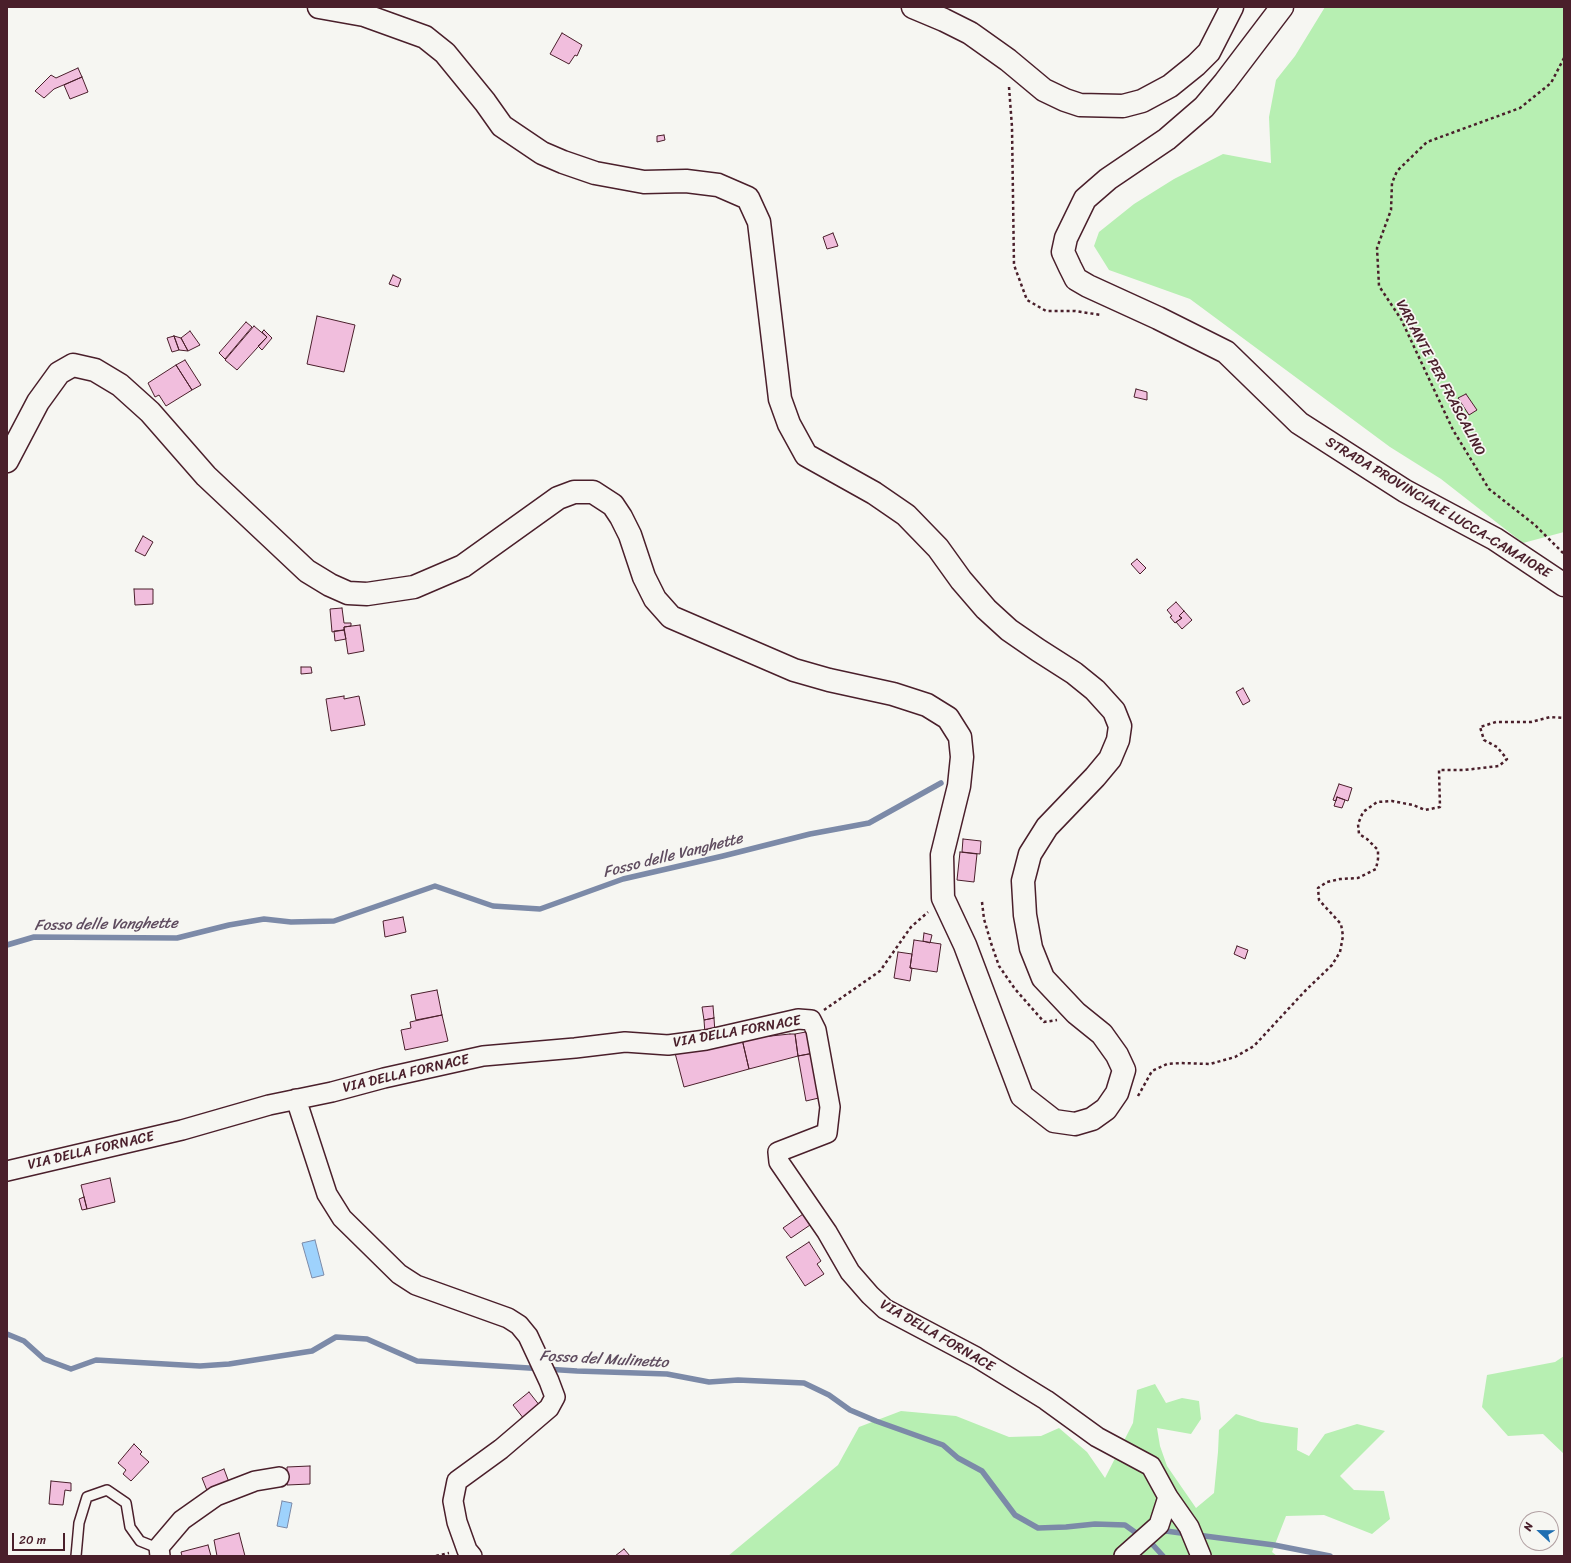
<!DOCTYPE html>
<style>
body{margin:0}
#map{position:relative;width:1571px;height:1563px;overflow:hidden;background:#f6f6f2;font-family:Sriracha,sans-serif}
canvas{display:block}
.frame{position:absolute;inset:0;border:8px solid #4a1f2b;pointer-events:none}
.north{position:absolute;left:1519px;top:1511px;width:40px;height:40px;box-sizing:border-box;background:#f6f6f2;border:1px solid #b1a0a2;border-radius:50%;rotate:292deg;font-size:11px;font-weight:700;line-height:16px;text-align:center;color:#4a1f2b}
.north::after{content:'';display:block;margin:auto;width:14px;height:18px;background:#1f6fb2;clip-path:polygon(50% 0,100% 100%,50% 72%,0 100%)}
.scale{position:absolute;left:12px;top:1533px;width:53px;height:18px;box-sizing:border-box;border:2px solid #4a1f2b;border-top:0;padding-left:5px;font-size:12px;line-height:14px;white-space:nowrap;color:#4a1f2b;-webkit-text-stroke:3px #f6f6f2;paint-order:stroke}
</style>
<div id="map">
<canvas width="1571" height="1563"></canvas>
<div class="frame"></div>
<div class="north">N</div>
<div class="scale">20 m</div>
</div>
<script>
const g = document.querySelector('canvas').getContext('2d');
g.lineJoin = 'round';
function paint(path, color) { g.fillStyle = color; g.fill(path, 'evenodd'); }
const poly = rows => new Path2D(rows.map(r => 'M' + r).join(''));
function strokePath(path, color, width, dash) { g.strokeStyle = color; g.lineWidth = width; g.lineCap = dash ? 'butt' : 'round'; g.setLineDash(dash || []); g.stroke(path); }
function write(font, color, halo, rows, align = 'center') {
  g.font = font + ' Sriracha,sans-serif'; g.lineWidth = 3.5; g.setLineDash([]); g.textBaseline = 'middle'; g.strokeStyle = halo; g.fillStyle = color; for (const [text, x, y, turn = 0] of rows) {
    g.save(); g.translate(x, y); g.rotate((+turn || 0) * Math.PI / 180); g.textAlign = isNaN(turn) ? turn : align; if (halo) g.strokeText(text, 0, 0); g.fillText(text, 0, 0); g.restore();
  }
}
paint(poly([
 [1325,7,1564,7,1564,532,1523,543,1441,479,1390,447,1190,299,1109,270,1094,246,1099,232,1134,204,1174,179,1223,154,1271,163,1269,117,1276,80,1295,56],
 [1564,1356,1564,1454,1543,1434,1508,1436,1482,1407,1487,1375,1555,1362],
 [1155,1384,1166,1403,1182,1398,1199,1401,1201,1419,1191,1434,1157,1428,1160,1446,1167,1466,1196,1508,1214,1493,1218,1452,1219,1430,1236,1414,1261,1422,1298,1428,1297,1450,1309,1456,1325,1434,1357,1424,1385,1431,1340,1476,1354,1490,1384,1491,1390,1519,1372,1534,1324,1515,1286,1516,1272,1552,1277,1556,728,1556,838,1465,859,1427,901,1411,956,1416,1009,1437,1041,1436,1059,1428,1087,1452,1105,1478,1133,1423,1137,1390]
]), '#b7efb2');
const water = poly([
 [315,1240,324,1275,312,1278,302,1243,315,1240],
 [282,1501,292,1503,287,1528,277,1526,282,1501]
]);
paint(water, '#9ed2fc');
strokePath(water, '#7c8aa8', 1);
strokePath(poly([
 [7,945,34,937,177,938,229,925,264,919,291,922,334,921,435,886,493,906,540,909,623,879,723,856,810,834,869,823,941,783],
 [7,1334,24,1341,44,1359,71,1369,96,1360,200,1366,229,1364,312,1351,336,1337,367,1339,417,1361,577,1371,667,1374,709,1382,738,1380,804,1383,829,1395,850,1410,876,1421,943,1445,958,1458,982,1471,1015,1515,1038,1528,1066,1527,1095,1524,1125,1525,1153,1545,1163,1556],
 [1159,1533,1166,1531,1188,1534],
 [1197,1535,1274,1545,1330,1556]
]), '#7c8aa8', 5.5);
const building = poly([
 [562,33,582,45,577,56,575,55,569,64,550,54,562,33],
 [78,68,82,77,54,89,44,98,35,91,51,75,56,78,78,68],
 [82,77,88,92,70,99,64,85,82,77],
 [664,135,665,140,657,142,657,136,664,135],
 [833,233,838,246,827,249,823,237,833,233],
 [393,275,401,279,398,287,389,284,393,275],
 [317,316,355,325,344,372,307,364,317,316],
 [246,322,252,327,225,359,219,353,246,322],
 [254,326,267,337,237,370,225,360,254,326],
 [264,330,272,338,262,350,258,346,267,337,262,332,264,330],
 [190,331,200,345,188,351,181,338,190,331],
 [174,336,181,338,188,351,179,350,174,336],
 [174,336,179,350,172,352,167,338,174,336],
 [185,360,201,385,192,390,176,365,185,360],
 [176,365,192,390,166,406,159,395,155,397,148,383,176,365],
 [1136,389,1147,392,1147,400,1134,397,1136,389],
 [1466,394,1477,410,1469,415,1458,398,1466,394],
 [143,536,153,542,145,556,135,551,143,536],
 [1137,559,1146,568,1140,574,1131,564,1137,559],
 [134,589,153,589,153,604,135,605,134,589],
 [1176,602,1184,611,1179,616,1182,618,1175,623,1170,617,1172,616,1167,610,1176,602],
 [342,608,344,623,351,623,351,626,344,627,344,630,332,632,330,609,342,608],
 [1184,611,1192,620,1182,629,1176,622,1182,618,1179,616,1184,611],
 [360,625,364,651,348,654,344,627,360,625],
 [344,630,346,639,335,641,334,631,344,630],
 [301,667,311,667,312,673,301,674,301,667],
 [1243,688,1250,701,1243,705,1236,692,1243,688],
 [344,696,344,699,359,696,365,725,331,731,326,699,344,696],
 [1339,784,1352,788,1348,801,1337,797,1336,801,1333,800,1339,784],
 [1337,797,1345,800,1342,808,1334,806,1337,797],
 [963,839,981,841,980,854,962,852,963,839],
 [960,852,977,854,974,882,957,880,960,852],
 [403,917,406,932,385,937,383,921,403,917],
 [924,933,932,935,930,943,923,941,924,933],
 [914,940,941,944,937,972,910,968,914,940],
 [1237,946,1248,950,1245,959,1234,954,1237,946],
 [898,952,912,954,910,968,912,968,910,981,894,978,898,952],
 [437,990,442,1015,416,1020,411,995,437,990],
 [713,1006,714,1018,704,1020,702,1007,713,1006],
 [442,1015,448,1041,405,1050,401,1030,411,1028,410,1022,442,1015],
 [714,1018,715,1033,705,1034,704,1020,714,1018],
 [811,1031,814,1053,798,1056,795,1034,811,1031],
 [790,1034,795,1034,798,1056,749,1069,742,1039,790,1034],
 [742,1039,749,1069,684,1087,675,1053,742,1039],
 [814,1053,823,1097,806,1101,798,1056,814,1053],
 [110,1178,115,1202,87,1209,81,1185,110,1178],
 [84,1197,87,1209,82,1210,79,1199,84,1197],
 [806,1212,813,1223,791,1238,783,1228,806,1212],
 [809,1242,821,1261,817,1264,824,1274,805,1286,786,1257,809,1242],
 [529,1392,540,1406,524,1419,513,1405,529,1392],
 [134,1444,142,1452,140,1454,149,1462,131,1481,123,1474,126,1470,118,1463,134,1444],
 [310,1466,310,1484,287,1485,287,1467,310,1466],
 [224,1469,230,1485,208,1493,202,1478,224,1469],
 [51,1481,71,1483,71,1491,65,1490,63,1505,49,1504,51,1481],
 [239,1533,245,1556,217,1556,214,1540,239,1533],
 [208,1545,211,1556,182,1556,181,1552,208,1545],
 [624,1549,630,1556,615,1556,624,1549]
]);
paint(building, '#f1bedd');
strokePath(building, '#4a1f2b', 1);
const lane = poly([
 [76,1556,79,1523,87,1497,107,1490,126,1503,130,1527,140,1541,155,1547,159,1547]
]);
const street = poly([
 [296,1099,327,1194,342,1218,399,1274,416,1285,508,1318,519,1325,528,1336,549,1381,555,1397,549,1408,501,1449,457,1481,453,1501,457,1522,467,1550,472,1556],
 [7,1171,182,1130,269,1105,332,1092,384,1078,483,1056,575,1048,625,1042,668,1045,706,1040,798,1019,811,1020,816,1030,830,1107,827,1133,778,1152,779,1162,827,1232,850,1272,870,1295,885,1309,976,1357,1046,1400,1097,1437,1151,1466,1168,1497,1189,1527,1201,1556],
 [160,1556,159,1547,182,1520,216,1496,255,1481,279,1477],
 [1124,1556,1159,1525,1168,1497]
]);
const secondary = poly([
 [913,7,944,20,970,33,1008,60,1044,90,1065,100,1080,105,1123,106,1142,101,1170,86,1196,65,1209,52,1232,7],
 [1282,7,1225,82,1204,107,1167,139,1108,179,1085,199,1066,238,1063,252,1070,267,1076,279,1088,286,1158,318,1226,352,1299,423,1405,491,1495,539,1564,585],
 [7,461,38,402,59,373,73,365,95,370,120,385,150,412,206,476,307,571,330,585,348,593,367,594,414,587,463,566,558,498,574,492,593,492,613,505,621,517,630,535,644,577,655,599,671,617,794,670,829,680,893,694,927,705,948,718,960,737,962,757,959,786,942,855,943,898,965,945,1022,1096,1054,1121,1075,1124,1092,1119,1106,1109,1117,1093,1124,1070,1117,1055,1102,1034,1076,1013,1043,978,1031,948,1025,915,1023,881,1030,854,1047,827,1095,777,1110,759,1118,740,1120,726,1114,711,1095,690,1074,673,1038,650,1009,630,986,609,961,580,938,548,906,515,874,493,806,455,789,424,780,399,759,222,748,198,718,185,686,181,644,182,595,173,563,162,542,153,502,126,485,102,445,53,425,37,364,15,319,7]
]);
strokePath(lane, '#4a1f2b', 12);
strokePath(street, '#4a1f2b', 22);
strokePath(secondary, '#4a1f2b', 25);
strokePath(poly([
 [1564,58,1551,83,1520,108,1427,142,1397,171,1392,183,1391,210,1377,248,1379,286,1401,319,1453,430,1489,489,1535,525,1564,554],
 [1009,87,1012,127,1014,265,1027,300,1046,311,1075,311,1101,315],
 [982,902,984,919,991,943,999,966,1015,989,1044,1022,1057,1020],
 [824,1010,880,971,911,927,928,912],
 [1138,1096,1152,1071,1167,1064,1181,1063,1210,1064,1235,1057,1254,1046,1305,991,1332,965,1340,952,1343,936,1341,924,1319,900,1318,888,1327,882,1340,879,1358,878,1376,869,1378,859,1378,850,1367,839,1359,834,1358,824,1363,812,1377,802,1392,801,1413,805,1425,810,1440,807,1439,770,1464,770,1499,766,1507,759,1497,747,1484,740,1480,727,1496,722,1531,722,1550,717,1564,718],
 [436,1556,449,1553]
]), '#4a1f2b', 2.5, [3, 3]);
strokePath(lane, '#f6f6f2', 9);
strokePath(street, '#f6f6f2', 19);
strokePath(secondary, '#f6f6f2', 22);
write('14px', '#4a1f2b', '#f6f6f2', [
 ["VARIANTE PER FRASCALINO",1440,378,62],
 ["STRADA PROVINCIALE LUCCA-CAMAIORE",1438,508,31],
 ["VIA DELLA FORNACE",737,1032,-10],
 ["VIA DELLA FORNACE",406,1074,-13],
 ["VIA DELLA FORNACE",91,1151,-13],
 ["VIA DELLA FORNACE",937,1336,30]
]);
write('italic 15px', '#5f4c5f', '#f6f6f2', [
 ["Fosso delle Vanghette",673,856,-14],
 ["Fosso delle Vanghette",106,925,-1],
 ["Fosso del Mulinetto",604,1360,3]
]);
</script>
